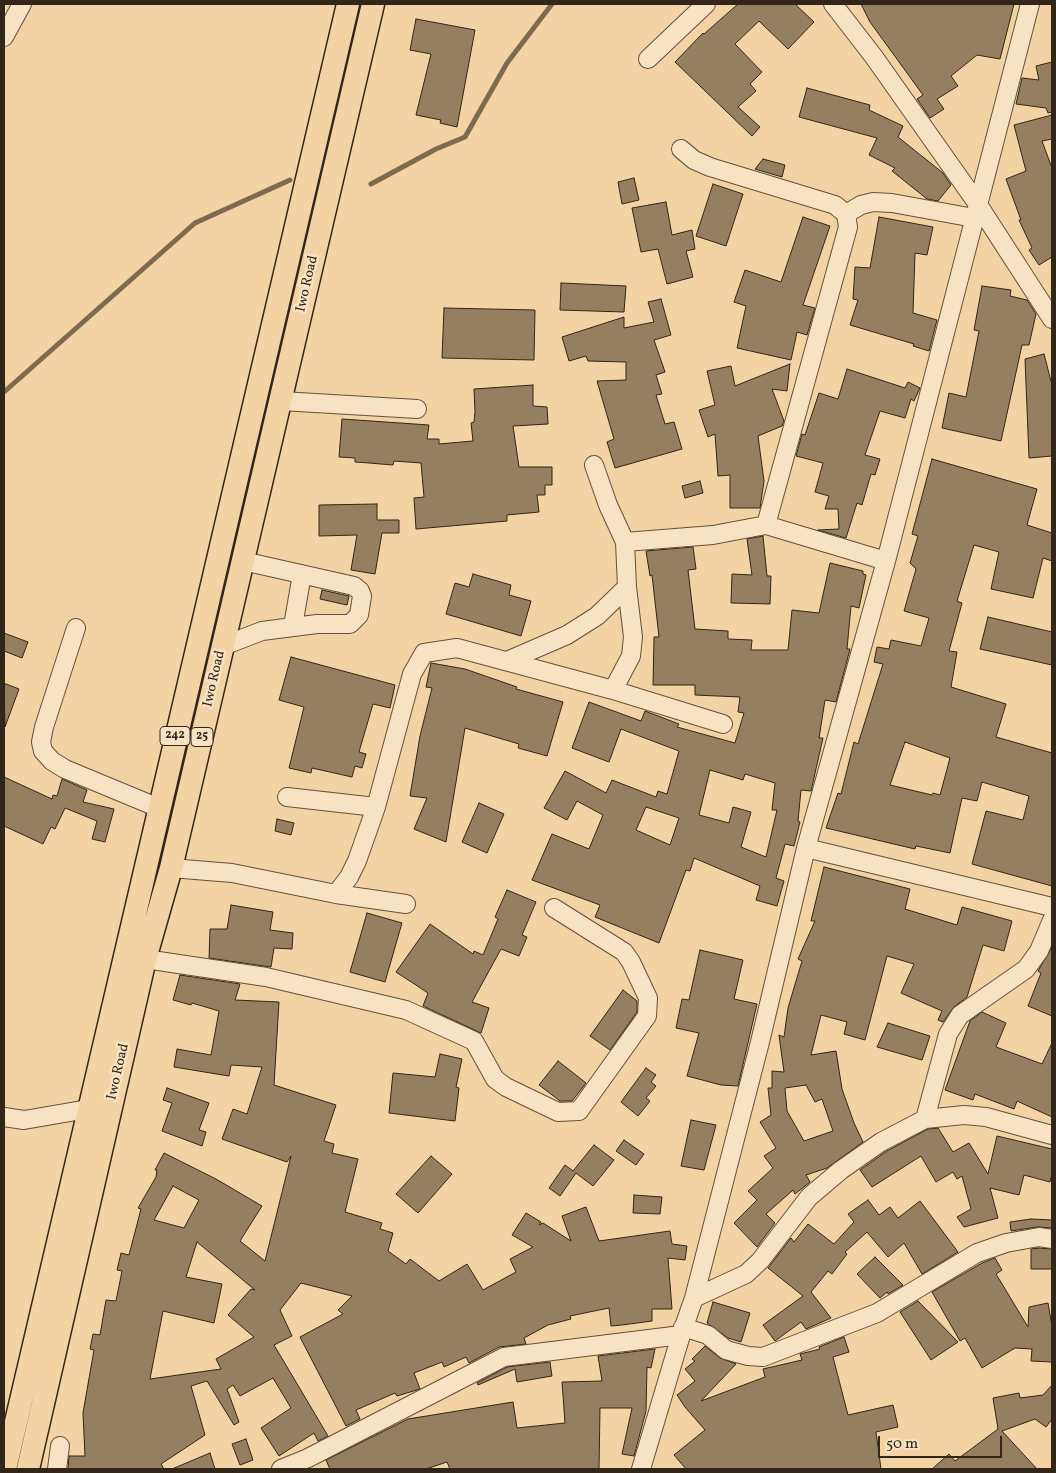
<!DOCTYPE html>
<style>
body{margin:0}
#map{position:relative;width:1056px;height:1473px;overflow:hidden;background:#f3d2a4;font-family:Vollkorn,serif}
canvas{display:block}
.frame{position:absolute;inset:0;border:5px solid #312618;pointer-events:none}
.scale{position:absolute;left:878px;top:1436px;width:124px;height:22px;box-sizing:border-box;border:2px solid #312618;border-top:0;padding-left:6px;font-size:15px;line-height:18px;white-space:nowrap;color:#312618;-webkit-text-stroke:4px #f7e2c4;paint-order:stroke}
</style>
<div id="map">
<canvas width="1056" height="1473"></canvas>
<div class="frame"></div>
<div class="scale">50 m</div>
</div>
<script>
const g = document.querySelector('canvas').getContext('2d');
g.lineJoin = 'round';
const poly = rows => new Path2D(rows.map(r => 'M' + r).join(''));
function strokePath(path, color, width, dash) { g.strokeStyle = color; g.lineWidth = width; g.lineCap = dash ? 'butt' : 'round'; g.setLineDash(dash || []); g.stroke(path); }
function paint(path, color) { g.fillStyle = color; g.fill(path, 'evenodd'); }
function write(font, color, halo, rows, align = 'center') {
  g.font = font + ' Vollkorn,serif'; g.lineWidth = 5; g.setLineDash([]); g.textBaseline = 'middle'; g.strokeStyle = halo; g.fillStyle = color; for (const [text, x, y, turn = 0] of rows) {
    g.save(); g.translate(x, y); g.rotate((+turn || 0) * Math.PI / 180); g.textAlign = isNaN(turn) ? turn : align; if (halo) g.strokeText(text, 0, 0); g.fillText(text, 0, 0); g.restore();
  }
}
strokePath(poly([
 [371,184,436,149,465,137,507,63,552,4],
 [4,392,195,223,290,180]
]), '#7e6a4f', 5);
const building = poly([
 [738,4,795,4,814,22,788,49,759,21,735,44,762,72,750,84,756,91,738,107,760,127,752,136,675,62,703,33,704,34,738,4],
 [861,4,1014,4,1000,59,977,55,951,76,958,86,937,99,944,109,930,118,917,99,923,95,870,22,861,4],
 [416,19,475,30,457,127,440,123,441,120,416,115,431,54,410,50,416,19],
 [1052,62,1052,112,1048,113,1046,108,1016,104,1022,78,1039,80,1036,66,1052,62],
 [807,88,870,105,869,110,903,126,898,137,943,173,951,185,938,201,927,199,892,171,895,168,869,155,877,138,799,117,807,88],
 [1052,115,1052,139,1042,141,1052,168,1052,257,1039,265,1029,250,1032,248,1019,220,1021,220,1006,179,1026,171,1014,125,1052,115],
 [763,159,785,165,782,177,755,169,763,159],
 [634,178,639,200,622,204,618,182,634,178],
 [713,184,743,194,726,246,696,236,713,184],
 [666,202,672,235,692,230,695,249,686,251,693,277,667,284,658,249,641,252,632,208,666,202],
 [803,217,830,226,803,305,815,308,807,335,797,332,791,360,737,348,746,306,734,302,745,270,781,282,803,217],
 [879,217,933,227,927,255,915,253,913,313,937,320,929,351,913,346,914,344,850,325,858,300,853,299,855,267,870,268,879,217],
 [561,283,626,286,624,312,560,310,561,283],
 [982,286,1011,290,1010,296,1027,300,1036,314,1029,345,1022,345,1001,441,942,428,949,393,966,397,979,331,974,330,982,286],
 [661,299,671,335,654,340,665,372,656,375,662,394,656,395,665,424,674,422,682,449,615,468,607,442,614,439,597,381,626,380,626,362,588,361,586,356,569,361,562,337,624,317,624,328,654,322,648,302,661,299],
 [444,308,535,310,534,360,442,358,444,308],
 [1044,354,1052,385,1052,456,1029,458,1025,359,1044,354],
 [790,364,787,391,772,389,784,421,782,426,758,436,764,481,760,508,730,508,730,475,718,476,715,434,708,437,699,410,715,405,707,371,731,366,735,386,790,364],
 [847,369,905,388,908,382,920,388,914,401,911,399,905,418,880,411,865,455,880,459,875,475,871,474,862,505,857,503,846,538,818,530,839,529,838,509,825,509,829,496,815,492,823,463,796,456,802,434,805,435,819,393,838,399,847,369],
 [533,385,533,406,547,407,548,424,513,426,519,467,552,467,552,485,545,485,545,495,537,495,539,512,507,515,507,521,416,529,414,498,424,497,421,463,394,461,393,465,369,463,355,462,355,458,339,457,342,419,429,425,427,439,439,439,439,444,473,441,471,423,474,422,475,412,474,389,533,385],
 [932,459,1037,489,1027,525,1052,533,1052,561,1043,558,1033,598,991,589,999,552,974,545,957,601,962,603,949,651,957,652,951,687,1006,704,996,737,1052,753,1052,886,972,864,986,811,1023,820,1029,796,982,782,977,801,962,798,950,853,916,846,915,849,826,828,838,793,841,794,854,742,858,744,883,664,874,662,877,647,889,649,891,640,921,646,929,618,904,611,916,569,910,563,918,536,912,534,932,459],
 [905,742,950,758,940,795,933,793,932,795,890,785,905,742],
 [700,481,703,493,685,498,682,486,700,481],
 [377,504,377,520,399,520,399,533,382,533,375,574,351,570,357,535,319,536,319,505,377,504],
 [763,536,767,576,771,576,770,604,731,603,732,574,752,575,747,539,763,536],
 [693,547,696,569,688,570,695,629,728,631,728,639,752,640,751,650,788,650,792,610,819,613,830,563,863,571,863,574,866,575,859,608,851,606,847,649,850,649,836,702,825,700,819,738,823,738,811,791,801,790,798,821,800,822,794,846,785,844,776,878,784,881,777,906,756,900,760,886,694,858,690,871,686,870,659,943,595,917,600,905,532,880,552,834,589,849,603,815,577,801,567,820,544,808,565,771,606,793,612,780,656,797,658,791,667,794,679,751,621,729,609,762,572,748,589,702,641,721,645,711,679,724,677,727,735,743,744,713,738,712,740,697,695,695,695,685,653,685,654,637,659,637,652,575,650,576,646,551,693,547],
 [710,770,743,780,745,774,775,783,772,810,777,810,766,857,741,847,751,812,733,807,729,823,699,815,710,770],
 [646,807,679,818,670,845,636,830,646,807],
 [473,574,511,585,509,595,531,601,521,636,446,614,455,583,469,587,473,574],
 [322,590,349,596,347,605,320,599,322,590],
 [988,617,1052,632,1052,665,980,649,988,617],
 [4,633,28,642,22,658,4,651,4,633],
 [291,657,395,685,390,708,373,704,359,752,366,754,362,768,355,766,352,777,312,768,311,773,289,768,304,707,279,700,291,657],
 [431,663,465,669,517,687,516,689,563,702,547,756,518,748,519,744,465,728,446,842,414,829,427,798,410,796,420,736,432,688,426,687,431,663],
 [6,684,19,689,5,727,4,685,6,684],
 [4,777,52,799,53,795,57,796,62,779,87,790,83,802,114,809,105,842,92,839,97,821,65,808,55,829,51,827,43,844,4,826,4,777],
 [479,803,504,814,487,853,462,842,479,803],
 [277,819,294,823,291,835,275,831,277,819],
 [824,867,910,889,905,909,957,925,962,907,1012,921,1004,951,983,945,967,997,954,1007,943,1022,938,1020,942,1011,901,993,914,964,887,956,865,1040,844,1034,847,1022,821,1015,811,1055,836,1051,842,1089,854,1123,863,1142,827,1168,806,1175,810,1182,795,1194,793,1190,766,1214,775,1223,757,1247,734,1223,757,1200,748,1191,773,1168,764,1156,776,1148,760,1122,771,1115,768,1088,772,1088,772,1071,784,1072,779,1035,784,1037,788,1008,802,961,798,959,815,921,811,921,824,867],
 [806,1085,815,1102,822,1099,833,1131,804,1141,787,1111,785,1088,806,1085],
 [507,890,536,902,522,935,527,937,519,956,501,949,472,1002,489,1008,481,1033,423,1006,428,993,396,972,430,924,473,954,474,951,483,955,498,919,495,917,507,890],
 [231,905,273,912,270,930,293,933,292,949,274,948,271,967,209,958,210,929,227,929,231,905],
 [367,913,402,923,385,982,350,972,367,913],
 [1052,947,1052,1016,1028,1006,1041,973,1038,971,1052,947],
 [700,950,743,960,734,999,757,1004,738,1086,721,1085,687,1076,699,1033,676,1028,682,999,689,1000,700,950],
 [180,975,240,984,235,1000,279,1002,274,1085,336,1105,324,1141,334,1144,332,1153,358,1159,345,1212,382,1223,380,1229,393,1233,388,1251,406,1264,410,1259,439,1281,467,1264,483,1290,516,1272,510,1259,533,1247,512,1235,526,1213,541,1222,539,1225,543,1223,571,1241,562,1216,586,1207,599,1241,670,1231,672,1244,687,1246,685,1260,668,1258,672,1309,652,1309,652,1321,622,1325,611,1326,609,1308,570,1316,571,1319,548,1325,524,1338,526,1344,499,1347,469,1363,466,1357,444,1367,442,1362,414,1373,420,1389,397,1396,395,1393,356,1410,360,1419,346,1426,300,1337,343,1314,338,1310,352,1296,301,1283,280,1310,292,1336,274,1345,328,1436,318,1441,314,1433,279,1456,261,1428,291,1408,273,1378,240,1396,233,1385,227,1389,239,1422,234,1425,207,1381,191,1386,205,1435,161,1464,164,1469,68,1469,69,1456,85,1456,83,1413,94,1350,90,1349,93,1334,100,1335,106,1300,116,1301,122,1271,117,1270,121,1253,129,1255,141,1209,138,1208,156,1177,157,1170,155,1170,164,1153,216,1179,262,1206,240,1241,265,1261,291,1156,287,1162,222,1139,233,1109,247,1114,262,1067,231,1065,229,1076,174,1067,177,1049,211,1055,219,1011,192,1003,191,1005,173,1000,180,975],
 [173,1186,199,1200,184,1228,154,1220,173,1186],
 [197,1242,255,1290,251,1289,228,1315,254,1337,216,1359,221,1369,150,1379,163,1311,214,1323,222,1284,186,1277,197,1242],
 [623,990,637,1001,637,1012,610,1050,590,1036,623,990],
 [982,1012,1006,1023,996,1047,1042,1064,1052,1043,1052,1117,1017,1101,1014,1109,975,1094,973,1100,945,1090,970,1021,982,1012],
 [888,1023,930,1036,922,1060,877,1047,888,1023],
 [440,1054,462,1059,456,1087,459,1088,455,1121,389,1113,393,1073,435,1077,440,1054],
 [558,1061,586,1083,572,1101,560,1101,539,1085,558,1061],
 [646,1068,656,1075,651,1082,656,1086,646,1098,650,1101,638,1116,621,1102,646,1068],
 [167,1088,209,1103,199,1130,206,1132,202,1146,162,1131,172,1103,163,1100,167,1088],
 [691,1120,716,1125,704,1170,681,1166,691,1120],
 [938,1128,953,1152,969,1143,988,1174,997,1136,1052,1149,1052,1173,1050,1182,1024,1175,1019,1195,990,1188,998,1218,964,1227,957,1217,971,1209,962,1176,957,1179,953,1172,936,1182,921,1156,872,1187,860,1170,887,1151,928,1129,938,1128],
 [624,1140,644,1154,636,1165,616,1151,624,1140],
 [594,1145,614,1160,593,1186,576,1173,560,1196,549,1188,565,1165,573,1171,594,1145],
 [431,1156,452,1174,418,1213,396,1194,431,1156],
 [634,1195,662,1197,660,1214,633,1213,634,1195],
 [868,1200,879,1215,890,1207,898,1218,920,1201,958,1252,922,1274,904,1243,888,1257,867,1232,845,1252,847,1254,832,1274,828,1271,811,1292,831,1318,806,1329,801,1322,775,1341,763,1325,803,1296,768,1268,791,1238,794,1242,808,1224,834,1244,854,1222,848,1214,868,1200],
 [1031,1219,1052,1220,1052,1228,1037,1227,1011,1231,1010,1222,1031,1219],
 [1039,1248,1052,1249,1052,1269,1031,1269,1031,1249,1039,1248],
 [875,1257,903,1285,888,1294,887,1292,880,1298,857,1274,875,1257],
 [995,1258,1002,1270,996,1274,1028,1327,1029,1307,1048,1303,1052,1326,1052,1362,1031,1361,1032,1349,1015,1348,982,1368,965,1338,960,1341,932,1292,982,1263,995,1258],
 [918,1301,958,1342,931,1360,900,1312,918,1301],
 [713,1302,750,1313,741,1342,728,1338,707,1323,713,1302],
 [844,1337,849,1352,833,1357,848,1415,893,1405,898,1427,876,1432,881,1469,686,1469,674,1455,705,1430,685,1407,677,1395,695,1381,685,1369,695,1361,692,1359,705,1346,720,1358,736,1364,701,1401,765,1377,763,1369,802,1360,800,1354,820,1349,819,1347,844,1337],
 [655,1349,651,1368,647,1367,646,1411,634,1456,622,1454,632,1408,600,1408,599,1469,450,1469,447,1462,426,1469,330,1469,326,1460,408,1419,513,1402,517,1428,565,1423,562,1382,602,1381,598,1356,655,1349],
 [550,1362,552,1376,517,1382,515,1369,478,1385,477,1383,507,1367,550,1362],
 [1052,1385,1052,1419,1046,1427,1035,1419,1002,1431,1037,1469,932,1469,949,1454,955,1461,998,1429,993,1398,1019,1393,1020,1398,1043,1395,1052,1385],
 [246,1439,253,1460,240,1465,232,1444,246,1439],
 [210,1453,215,1469,172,1469,210,1453]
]);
paint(building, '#967f61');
strokePath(building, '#312618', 1);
const minor = poly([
 [833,4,874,57,977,203,1052,319],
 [4,37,22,4],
 [648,59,706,4],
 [681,149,694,160,710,167,835,205,846,214,848,227,766,525],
 [846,214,861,205,873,202,892,203,974,218],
 [281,401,417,409],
 [594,465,608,505,625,542,627,587,633,637,631,656,613,690],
 [625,542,713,535,766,525,886,561],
 [293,626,302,574],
 [76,628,44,727,41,742,43,751,52,761,65,769,159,808],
 [223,646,262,631,317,624,350,624,359,615,362,596,360,591,354,586,243,561],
 [507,661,567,635,597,616,627,587],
 [287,797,376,807],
 [806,848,1052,907],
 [171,868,232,873,336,894,406,904],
 [336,894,349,877,357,861,376,807,412,674,424,653,457,648,613,690,723,724],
 [145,959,266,977,406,1010,474,1041,495,1079,506,1087,558,1112,579,1111,647,1016,648,998,631,962,624,952,554,908],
 [4,1117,24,1120,88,1109],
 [925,1119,948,1034,960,1015,1026,969,1039,951,1052,920],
 [694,1298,746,1274,760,1261,809,1197,841,1170,881,1142,925,1119,964,1115,986,1117,1052,1135],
 [683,1327,708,1335,726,1350,748,1356,763,1357,877,1313,977,1253,1006,1243,1039,1237,1052,1239],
 [57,1469,60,1446],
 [281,1469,308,1458,504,1357,681,1335],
 [641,1469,681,1335,694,1298,760,1042,806,848,886,561,1030,4]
]);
const major = poly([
 [5,1469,348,4],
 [28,1469,145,959,171,868,373,4]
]);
strokePath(minor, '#62513b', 20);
strokePath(major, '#312618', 25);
strokePath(minor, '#f7e2c4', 18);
strokePath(major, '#f3d2a4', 22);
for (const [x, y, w] of [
 [175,736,30],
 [202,737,22]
]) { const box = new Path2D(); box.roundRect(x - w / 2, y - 9.5, w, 19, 4); g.fillStyle = '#f7e2c4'; g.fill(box); strokePath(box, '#312618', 1); }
write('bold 12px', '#312618', null, [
 ["242",175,736],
 ["25",202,737]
]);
write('14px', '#312618', '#f7e2c4', [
 ["Iwo Road",308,284,-77],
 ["Iwo Road",215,679,-77],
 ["Iwo Road",119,1072,-77]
]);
</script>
